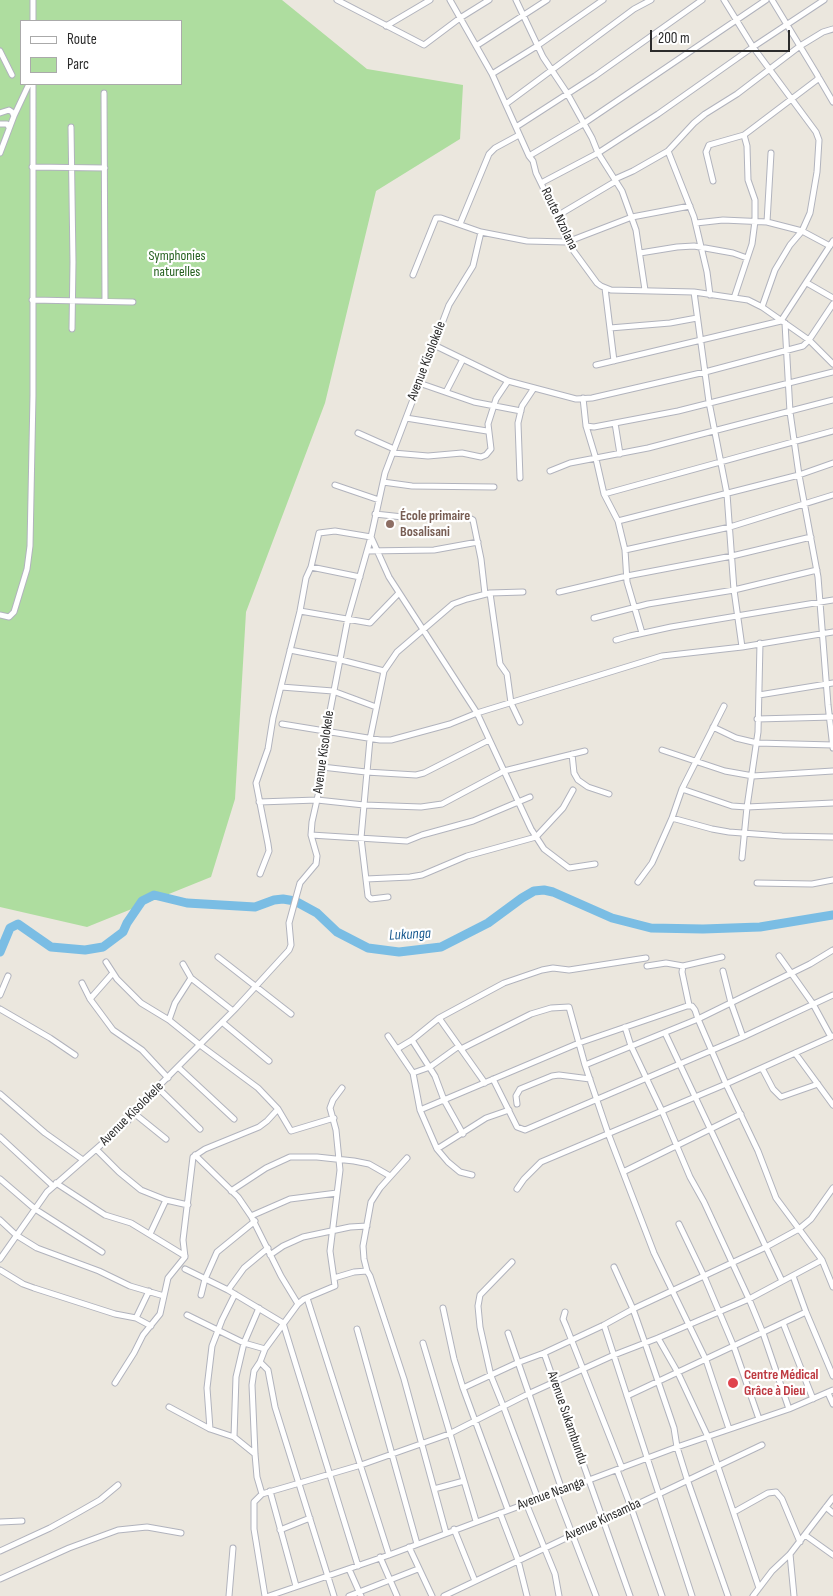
<!DOCTYPE html>
<meta charset="utf-8">
<style>
body{margin:0}
#map{position:relative;width:833px;height:1596px;overflow:hidden;background:#ebe7de;font-family:"Sofia Sans Condensed",sans-serif}
canvas{display:block}
.legend{position:absolute;left:20px;top:20px;width:162px;height:65px;box-sizing:border-box;background:#fff;border:1px solid #aaa;margin:0;padding:6px 9px;list-style:none;font-size:15px;color:#2b2b2b}
.legend li{display:flex;align-items:center;gap:10px;height:25px}
.legend b{width:25px;border:1px solid #aaa}
.scale{position:absolute;left:650px;top:30px;width:140px;height:22px;box-sizing:border-box;border:2px solid #2b2b2b;border-top:0;padding-left:6px;font-size:15px;line-height:18px;white-space:nowrap;color:#2b2b2b;-webkit-text-stroke:4px #fff;paint-order:stroke}
</style>
<div id="map">
<canvas width="833" height="1596"></canvas>
<ul class="legend">
<li><b style="height:6px;background:#fff"></b>Route</li>
<li><b style="height:14px;background:#aedd9f"></b>Parc</li>
</ul>
<div class="scale">200 m</div>
</div>
<script>
const g = document.querySelector('canvas').getContext('2d');
g.lineJoin = 'round';
function paint(path, color) { g.fillStyle = color; g.fill(path, 'evenodd'); }
const poly = rows => new Path2D(rows.map(r => 'M' + r).join(''));
function strokePath(path, color, width, dash) { g.strokeStyle = color; g.lineWidth = width; g.lineCap = dash ? 'butt' : 'round'; g.setLineDash(dash || []); g.stroke(path); }
function write(font, color, halo, rows, align = 'center') {
  g.font = font + ' "Sofia Sans Condensed",sans-serif'; g.lineWidth = 4.5; g.setLineDash([]); g.textBaseline = 'middle'; g.strokeStyle = halo; g.fillStyle = color; for (const [text, x, y, turn = 0] of rows) {
    g.save(); g.translate(x, y); g.rotate((+turn || 0) * Math.PI / 180); g.textAlign = isNaN(turn) ? turn : align; if (halo) g.strokeText(text, 0, 0); g.fillText(text, 0, 0); g.restore();
  }
}
paint(poly([
 [0,0,282,0,367,69,463,85,460,139,376,191,325,403,246,612,235,799,211,877,87,927,0,907],
 [21,21,181,21,181,84,21,84]
]), '#aedd9f');
strokePath(poly([
 [0,952,10,928,18,924,51,947,85,950,103,947,123,932,127,923,142,901,154,895,187,903,255,907,274,900,283,899,295,901,317,913,337,932,368,948,399,952,441,947,488,923,522,898,534,891,544,890,553,892,612,918,651,928,703,929,760,927,833,915]
]), '#7abde4', 9);
const minor = poly([
 [337,0,424,45,460,18,489,0],
 [450,0,492,74,529,156,533,161,536,173,557,216,567,242,597,283,601,286,611,290,694,292,748,300,762,307,809,340,833,364],
 [516,0,543,57,567,93,592,138,598,153,622,191,636,230,645,290],
 [724,0,753,47,816,132,819,140,817,172,810,213,802,231,790,245,775,270,762,307],
 [33,21,33,0],
 [386,26,430,0],
 [476,46,547,0],
 [0,51,12,75],
 [492,74,537,46,603,0],
 [819,78,833,102],
 [104,93,105,301],
 [506,104,634,9,651,0],
 [0,113,9,110,12,112,14,116],
 [0,124,7,124,9,127],
 [71,127,73,262,72,329],
 [516,127,595,76,702,0],
 [668,151,694,217,707,272,710,295],
 [0,153,14,116,29,84],
 [529,156,583,124,766,0],
 [32,167,105,168],
 [615,179,633,171,668,151,694,123,705,114,737,94,800,46,823,32,833,29],
 [713,181,706,152,709,145,744,135,818,79,818,76,772,0],
 [541,183,598,153,658,114,753,47,824,0],
 [557,216,616,181],
 [767,222,771,153],
 [696,223,723,220,767,222,802,231,830,246],
 [460,224,489,154,495,148,519,135],
 [640,253,677,247,694,246,733,253,747,258],
 [413,275,436,218,441,218,481,232],
 [807,283,833,298],
 [605,288,614,361],
 [694,292,709,402,727,494,734,590,742,647],
 [734,298,752,244,755,221,755,200,748,180,747,146,744,135],
 [32,300,133,302],
 [785,323,790,412,799,475,818,577,828,705,833,748],
 [610,328,670,323,697,318],
 [434,345,508,381,576,399,592,398,705,372,803,346,809,340,833,304],
 [596,365,781,321,833,241],
 [419,383,474,402,521,411],
 [446,392,463,359],
 [583,398,586,426,596,459,604,494,618,521,625,550,627,582,642,633],
 [406,418,487,431],
 [615,423,620,454],
 [586,426,594,427,678,411,833,372],
 [358,433,394,449],
 [393,453,428,456,462,453,481,457,486,455,491,449,488,424,496,399,508,381],
 [550,471,570,463,648,448,833,400],
 [520,478,518,423,522,406,534,388],
 [383,482,412,486,494,487],
 [335,485,379,500],
 [604,494,833,431],
 [375,514,412,518,467,517,473,520,481,559,485,594],
 [618,521,799,475,833,463],
 [625,550,730,527,833,495],
 [367,551,434,550,478,542],
 [311,567,360,577],
 [559,592,627,576,732,556,811,537],
 [490,593,500,664,507,674,511,703,520,722],
 [300,611,370,623,399,593],
 [0,615,9,617,14,612,27,569,30,546,33,395,33,84],
 [594,618,648,604,734,590,817,570],
 [616,640,630,636,671,627,833,600],
 [290,650,341,660,384,671],
 [281,687,333,691,376,707],
 [759,695,833,683],
 [757,719,833,717],
 [282,724,380,740,391,740,450,724,477,713,662,656,742,647,833,632],
 [713,727,736,738,757,743,833,745],
 [662,750,725,771,753,776,833,771],
 [572,754,574,773,578,780,588,787,609,794],
 [322,767,366,772,416,775,424,773,489,740],
 [682,789,732,806,747,807,833,803],
 [259,802,317,800,364,805,421,807,442,804,504,771,585,751],
 [672,818,712,829,729,832,782,836,833,837],
 [311,835,407,841,422,835,473,821,530,797],
 [742,858,747,807,758,732,760,643],
 [260,874,269,851,268,844,256,783,268,749,273,718,300,611,306,578,311,567,319,533,335,531,371,537,389,577,477,713,531,829,544,849,569,868,595,864],
 [366,879,410,877,422,875,467,856,536,837,563,808,573,790],
 [638,882,652,863,672,818,682,789,724,706],
 [757,883,812,884,833,880],
 [388,897,371,899,368,896,361,838,370,739,384,671,397,652,453,604,467,599,490,593,523,592],
 [779,956,813,1004,831,1037],
 [218,957,291,1014],
 [106,962,117,979,141,1003,169,1020,200,1045,258,1088,278,1109,291,1131,334,1118],
 [183,964,191,978,233,1011],
 [647,966,666,963,683,966,722,957],
 [683,966,682,972,689,1005],
 [723,971,731,1003,743,1037],
 [82,983,90,999,113,1030,142,1050,168,1078],
 [0,995,8,976],
 [90,999,112,974],
 [0,1009,50,1038,75,1055],
 [439,1018,485,1083],
 [169,1020,175,1003,191,978],
 [222,1022,269,1061],
 [625,1027,631,1046,662,1111,690,1177,704,1202,749,1299,763,1333,789,1409],
 [665,1033,782,1281],
 [388,1036,413,1073,420,1110,437,1149,448,1162,460,1172,472,1175],
 [412,1040,435,1076,444,1100,463,1134],
 [397,1049,412,1040,439,1018,504,983,542,970,553,968,569,970,646,958],
 [461,1049,531,1014,551,1008,569,1007,585,1065,608,1133,654,1253,706,1360,729,1429],
 [795,1053,833,1105],
 [585,1065,698,1019,810,964,833,950],
 [178,1067,234,1119],
 [762,1068,773,1089,781,1097,818,1084],
 [413,1073,430,1067,459,1046],
 [493,1079,517,1127,525,1130,743,1037,833,995],
 [158,1088,200,1129],
 [0,1094,45,1133,83,1160],
 [517,1104,516,1096,520,1089,552,1076,559,1075,590,1079],
 [420,1110,579,1043,687,1006,692,1006,695,1010,698,1019,726,1084,758,1151,776,1198,822,1260,833,1287],
 [135,1114,166,1139],
 [0,1137,53,1186],
 [96,1149,119,1172,141,1190,166,1200,188,1205],
 [437,1149,486,1118,509,1110],
 [195,1155,238,1197,251,1216,281,1276,298,1304],
 [407,1158,380,1188,371,1202,363,1246,364,1259,367,1271,370,1276,404,1379,446,1533],
 [623,1172,741,1114],
 [0,1179,35,1209,102,1252],
 [56,1183,105,1215,131,1223,185,1256],
 [517,1189,524,1179,541,1162,726,1084,833,1036],
 [231,1191,266,1168,290,1157,317,1157,354,1161,369,1164,390,1176],
 [251,1216,290,1199,337,1193],
 [0,1220,16,1235,37,1248,99,1271,130,1286,164,1296],
 [679,1224,704,1276,734,1347,759,1419],
 [150,1234,166,1200],
 [270,1255,283,1246,303,1237,350,1227,367,1226],
 [0,1259,47,1192,127,1122,145,1100,236,1008,289,950,291,945,289,923,295,901,300,883,316,864,317,856,311,835,312,822,319,791,326,732,348,618,371,537,385,473,449,305,473,266,481,232,527,241,567,242,632,217,690,206],
 [512,1262,480,1295,478,1306,480,1327,491,1376,504,1408,538,1499],
 [614,1267,633,1309,645,1343,674,1428,677,1447,687,1479,728,1596],
 [185,1269,228,1290,283,1323,358,1566],
 [0,1270,23,1284,34,1288,115,1314,136,1318,151,1326],
 [793,1276,806,1312,833,1376],
 [334,1278,354,1272,367,1271],
 [228,1290,244,1268,268,1248],
 [201,1295,205,1279,217,1252,255,1221],
 [307,1298,389,1555],
 [443,1308,454,1359,463,1388,508,1510],
 [565,1312,563,1319,566,1326,622,1468],
 [187,1315,244,1343,265,1349],
 [136,1318,149,1291],
 [783,1323,813,1399],
 [604,1325,692,1596],
 [357,1329,417,1544],
 [508,1333,562,1490],
 [658,1338,678,1373,708,1437,759,1588],
 [423,1343,476,1521],
 [544,1353,630,1596],
 [260,1362,268,1370,275,1407,334,1596],
 [115,1383,134,1353,143,1335,160,1314,168,1278,185,1257,183,1240,193,1157,205,1149,259,1127,267,1121,278,1109],
 [463,1388,517,1363,544,1353,604,1325,633,1309,766,1247,799,1229,811,1219,833,1188],
 [828,1393,833,1404],
 [627,1396,806,1312],
 [169,1407,210,1429,234,1437,255,1454],
 [210,1429,207,1388,212,1346,222,1320,235,1294],
 [234,1437,236,1377,244,1343,259,1308],
 [617,1470,631,1507,662,1596],
 [434,1489,464,1481],
 [270,1491,296,1586],
 [556,1492,596,1596],
 [262,1494,257,1477,255,1454,252,1385,254,1371,260,1362,265,1349,298,1304,304,1299,335,1286,330,1251,340,1170,336,1130,330,1108,333,1100,342,1088],
 [526,1503,555,1574,559,1596],
 [826,1507,833,1513],
 [734,1512,768,1493,776,1492,782,1499,800,1542],
 [500,1513,518,1560,527,1596],
 [0,1522,22,1521],
 [454,1529,475,1581],
 [280,1530,310,1518],
 [805,1535,833,1555],
 [409,1547,432,1596],
 [0,1551,50,1528,79,1512,100,1500,118,1485],
 [790,1554,794,1596],
 [380,1557,397,1596],
 [349,1569,361,1596],
 [0,1579,69,1548,118,1530,147,1527,181,1533],
 [229,1596,233,1548],
 [265,1596,254,1529,254,1502,262,1494,361,1465,449,1434,528,1394,614,1355,658,1338,749,1299,822,1260],
 [269,1596,389,1555,677,1447,789,1409,833,1390],
 [349,1596,418,1569],
 [444,1596,762,1445],
 [753,1596,772,1571,790,1554,833,1498]
]);
strokePath(minor, '#b1b3bd', 7);
strokePath(minor, '#fff', 5);
for (const [x, y, r, color] of [
 [390,524,5,"#8d6e63"],
 [733,1383,6,"#e0444e"]
]) { const dot = new Path2D(); dot.arc(x, y, r, 0, 2 * Math.PI); g.fillStyle = color; g.fill(dot); strokePath(dot, '#fff', 2); }
write('14px', '#2b2b2b', '#fff', [
 ["Route Nzolana",559,219,64],
 ["Avenue Kisolokele",427,361,-69],
 ["Avenue Kisolokele",324,752,-82],
 ["Avenue Kisolokele",132,1114,-45],
 ["Avenue Sukambundu",567,1418,71],
 ["Avenue Nsanga",551,1494,-20],
 ["Avenue Kinsamba",603,1520,-25]
]);
write('14px', '#276221', '#fff', [
 ["Symphonies",177,256],
 ["naturelles",177,272]
]);
write('bold 14px', '#785e54', '#fff', [
 ["École primaire",400,516],
 ["Bosalisani",400,532]
], 'left');
write('bold 14px', '#be3a42', '#fff', [
 ["Centre Médical",744,1375],
 ["Grâce à Dieu",744,1391]
], 'left');
write('italic 15px', '#195a90', '#fff', [
 ["Lukunga",410,935,-3]
]);
</script>
